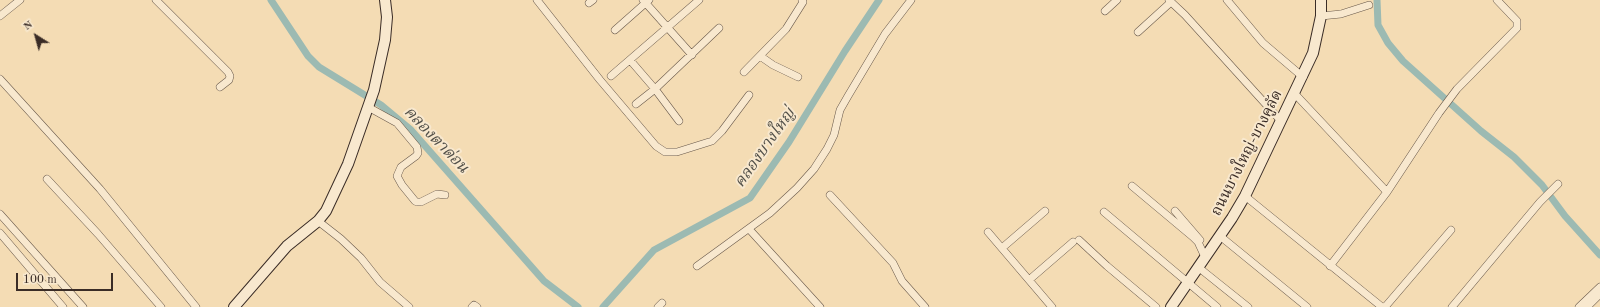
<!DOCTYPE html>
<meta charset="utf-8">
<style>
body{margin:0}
#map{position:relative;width:1600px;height:307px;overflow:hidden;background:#f4dcb4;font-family:"Old Standard TT",serif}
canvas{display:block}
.north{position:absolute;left:16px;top:16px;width:40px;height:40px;-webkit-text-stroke:3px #f8e8ce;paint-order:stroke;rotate:323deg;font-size:11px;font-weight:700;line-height:16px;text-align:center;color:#3a2c26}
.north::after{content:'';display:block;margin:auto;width:14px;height:18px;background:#3a2c26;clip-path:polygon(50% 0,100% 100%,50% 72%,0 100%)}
.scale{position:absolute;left:16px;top:273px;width:97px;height:18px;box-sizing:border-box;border:2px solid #3a2c26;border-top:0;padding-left:5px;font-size:12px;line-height:14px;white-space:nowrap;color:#3a2c26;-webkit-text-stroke:3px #f8e8ce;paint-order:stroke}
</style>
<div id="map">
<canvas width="1600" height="307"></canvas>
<div class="north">N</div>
<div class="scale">100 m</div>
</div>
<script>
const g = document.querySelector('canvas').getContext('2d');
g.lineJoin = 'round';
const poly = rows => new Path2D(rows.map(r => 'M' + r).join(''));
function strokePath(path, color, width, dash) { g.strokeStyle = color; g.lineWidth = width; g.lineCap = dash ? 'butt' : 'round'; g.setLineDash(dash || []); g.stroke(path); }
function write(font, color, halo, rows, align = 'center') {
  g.font = font + ' "Old Standard TT","Noto Serif Thai",serif'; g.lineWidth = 4; g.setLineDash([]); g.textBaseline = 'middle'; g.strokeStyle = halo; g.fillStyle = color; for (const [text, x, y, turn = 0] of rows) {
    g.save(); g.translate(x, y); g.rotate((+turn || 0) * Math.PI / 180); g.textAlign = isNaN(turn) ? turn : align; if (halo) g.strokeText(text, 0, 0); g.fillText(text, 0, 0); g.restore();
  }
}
strokePath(poly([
 [271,0,308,56,319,67,381,105,411,130,544,281,578,307],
 [1377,0,1378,25,1388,43,1403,61,1481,131,1514,157,1542,185,1565,216,1600,255],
 [603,307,654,250,750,198,789,142,845,51,879,0]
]), '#9cbab2', 7);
const street = poly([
 [156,0,228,72,230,76,229,80,220,87],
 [537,0,600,80,656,146,665,152,677,152,712,141,722,131,749,95],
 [643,0,692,55],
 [1169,0,1185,15,1281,121],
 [1227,0,1263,43,1303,77],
 [589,3,593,0],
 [1105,11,1117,0],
 [0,16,20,0],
 [1321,16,1341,14,1369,5],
 [615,30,649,0],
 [1138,32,1171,2],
 [760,56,773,65,798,77],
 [630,60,655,89,679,121],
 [744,72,786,29,803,2,802,0],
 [611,76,699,0],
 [0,79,100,189,196,307],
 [1295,94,1387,192],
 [636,104,655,89,719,28],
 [368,107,397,123,417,147,418,153,416,156,401,167,397,176,402,185,415,201,417,202,421,202,437,194,445,195],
 [47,179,98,234,161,307],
 [1132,186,1193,237,1198,242,1205,257],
 [830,195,893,263,902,281,925,307],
 [1245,196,1382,307],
 [1175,211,1200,240],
 [1104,212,1217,307],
 [0,214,83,307],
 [318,221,341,239,361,258,380,282,409,307],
 [749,229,820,307],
 [988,232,1052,307],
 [0,233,63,307],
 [1220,236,1307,307],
 [1079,240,1107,266,1156,307],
 [1002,248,1045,211],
 [697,266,770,213,797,188,814,169,827,149,834,135,840,110,848,96,885,34,911,0],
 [1330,266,1387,192,1439,113,1457,89,1517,28,1517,21,1497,0],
 [1198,267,1248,307],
 [1029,280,1073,242],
 [472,307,474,305,477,307],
 [658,307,662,303],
 [1385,307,1451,230],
 [1452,307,1540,202,1558,184],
 [1579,307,1600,287],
 [1587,307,1600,294]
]);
const secondary = poly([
 [234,307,287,246,318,221,326,211,348,164,374,90,385,40,387,17,385,0],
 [1171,307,1232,218,1245,196,1313,53,1321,16,1321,0]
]);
strokePath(street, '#68584a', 8);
strokePath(secondary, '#3a2c26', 12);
strokePath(street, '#f8e8ce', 7);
strokePath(secondary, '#f8e8ce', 10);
write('15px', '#3a2c26', '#f8e8ce', [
 ["ถนนบางใหญ่-บางคูลัด",1247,153,-63]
]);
write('italic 16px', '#525049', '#f8e8ce', [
 ["คลองตาด่อน",436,140,46],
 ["คลองบางใหญ่",765,148,-55]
]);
</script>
